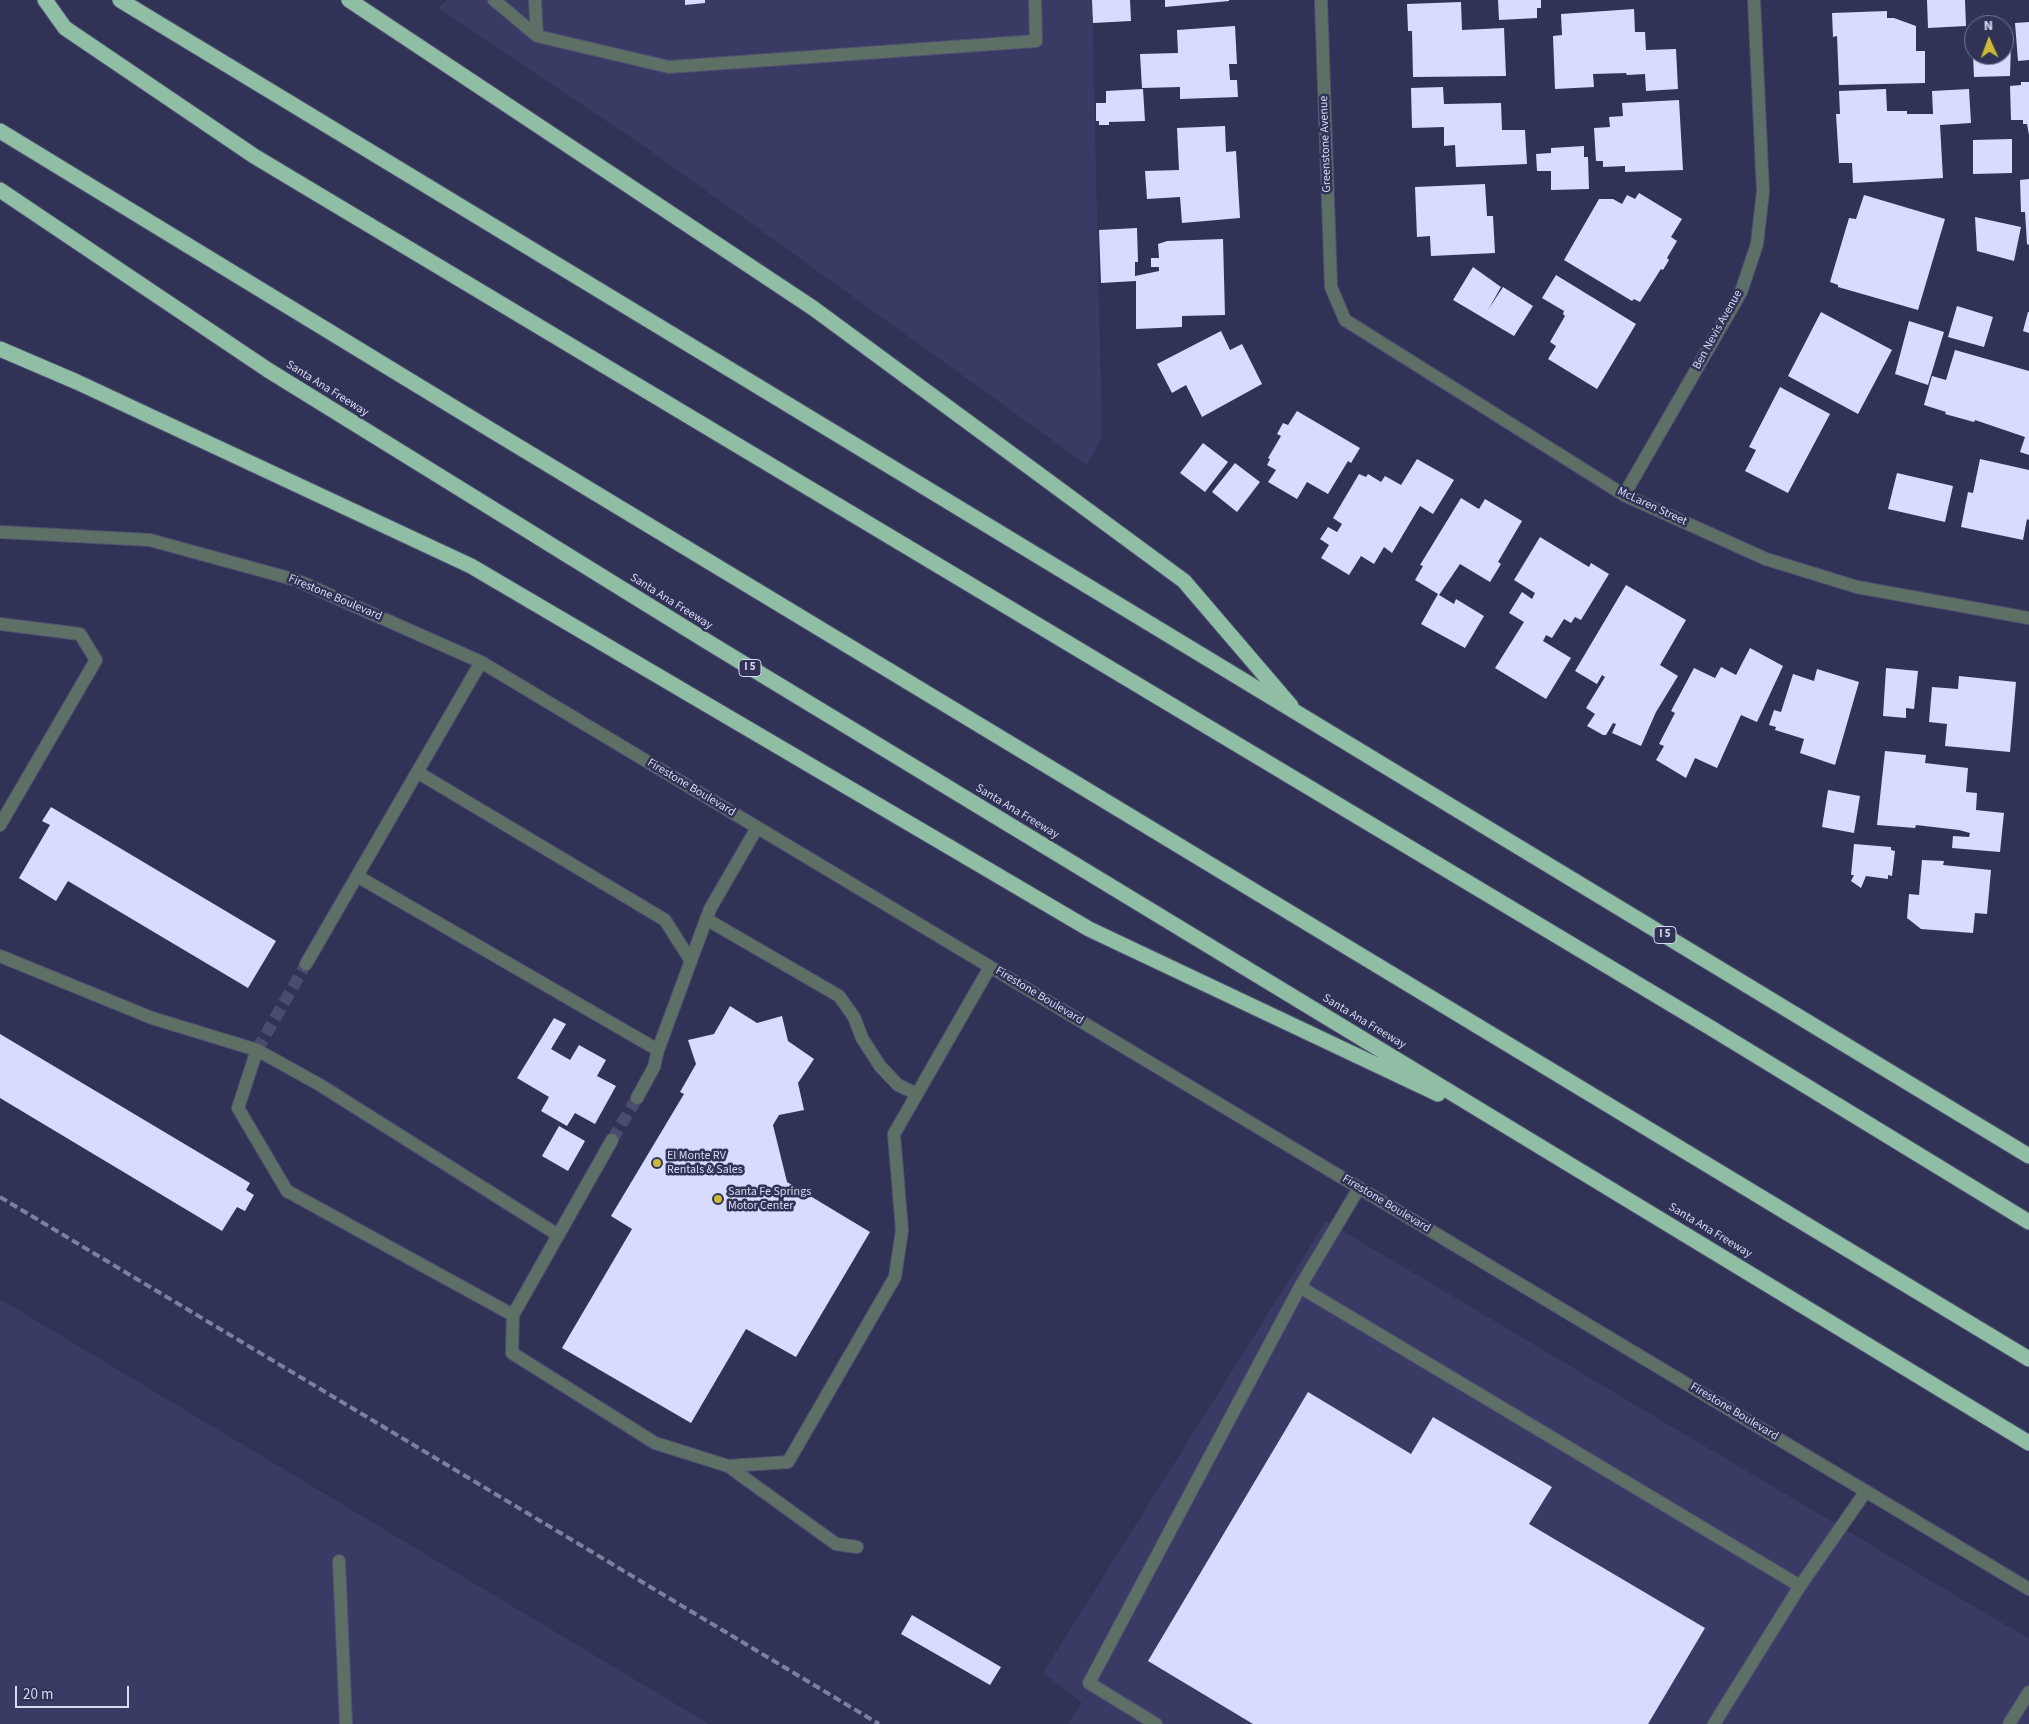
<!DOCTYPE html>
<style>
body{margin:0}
#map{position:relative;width:2029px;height:1724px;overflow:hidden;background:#313356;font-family:"Source Sans 3",sans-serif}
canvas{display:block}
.north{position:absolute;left:1964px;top:15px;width:50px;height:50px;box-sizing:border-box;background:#313356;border:1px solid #737694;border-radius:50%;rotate:358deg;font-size:14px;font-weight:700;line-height:20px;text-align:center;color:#d7daf1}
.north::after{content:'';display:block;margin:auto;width:18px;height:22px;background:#cdb938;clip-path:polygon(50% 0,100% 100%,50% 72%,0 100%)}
.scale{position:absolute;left:15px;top:1686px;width:114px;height:22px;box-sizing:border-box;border:2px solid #d7daf1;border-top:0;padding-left:6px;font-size:15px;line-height:18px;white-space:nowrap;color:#d7daf1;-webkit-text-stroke:4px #313356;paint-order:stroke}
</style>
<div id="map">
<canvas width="2029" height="1724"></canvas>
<div class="north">N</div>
<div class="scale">20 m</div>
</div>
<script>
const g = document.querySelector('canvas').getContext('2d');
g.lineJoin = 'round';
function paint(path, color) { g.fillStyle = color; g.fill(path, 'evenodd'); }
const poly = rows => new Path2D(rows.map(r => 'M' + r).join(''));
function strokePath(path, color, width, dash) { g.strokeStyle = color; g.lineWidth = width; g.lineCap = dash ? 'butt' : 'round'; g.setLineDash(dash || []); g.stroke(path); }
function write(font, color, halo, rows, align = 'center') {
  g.font = font + ' "Source Sans 3",sans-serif'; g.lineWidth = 5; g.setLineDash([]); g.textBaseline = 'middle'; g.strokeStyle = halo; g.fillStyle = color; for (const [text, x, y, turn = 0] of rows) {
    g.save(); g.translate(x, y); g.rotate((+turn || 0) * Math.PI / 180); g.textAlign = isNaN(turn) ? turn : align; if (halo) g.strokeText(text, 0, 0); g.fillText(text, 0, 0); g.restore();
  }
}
paint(poly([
 [447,0,1092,0,1102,438,1087,465,648,149,438,8],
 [1326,1221,2029,1639,2029,1724,1068,1724,1082,1703,1043,1673],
 [0,1299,709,1724,0,1724]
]), '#393b65');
paint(poly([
 [685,0,705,0,705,3,685,5],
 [1092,0,1130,0,1131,21,1093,23],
 [1165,0,1229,0,1229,1,1165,7],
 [1498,0,1541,0,1541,8,1537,8,1537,18,1499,20],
 [1927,0,1965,0,1966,26,1928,28],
 [1461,2,1462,30,1504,28,1506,76,1413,77,1412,31,1408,31,1407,4],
 [1634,9,1635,32,1645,32,1646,50,1676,49,1678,89,1646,91,1645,74,1627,75,1626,73,1593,74,1594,87,1555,89,1553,36,1562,35,1561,14],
 [1887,11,1887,18,1894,18,1916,26,1916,51,1925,51,1925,83,1839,85,1837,36,1833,37,1832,13],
 [2029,22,2029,60,2018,61,2015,23],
 [1235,26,1237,64,1229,64,1230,80,1237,80,1238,97,1180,99,1180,87,1142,88,1140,54,1178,53,1177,30],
 [2004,44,2011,44,2010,76,1974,77,1973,55,2004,55],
 [2021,82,2029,82,2029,135,2027,124,2023,124,2023,120,2011,120,2010,86,2021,85],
 [1443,87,1444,104,1501,103,1502,130,1525,130,1527,164,1456,167,1455,145,1444,146,1444,127,1412,128,1411,88],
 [1143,89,1145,121,1109,122,1109,125,1099,125,1099,121,1096,121,1096,103,1106,103,1106,91],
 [1886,89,1887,111,1907,111,1907,114,1933,114,1932,91,1969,89,1971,123,1940,125,1943,178,1853,183,1852,163,1839,163,1836,114,1840,114,1839,91],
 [1679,100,1683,170,1625,172,1625,166,1603,167,1603,161,1596,161,1594,128,1610,127,1609,117,1623,116,1622,103],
 [1225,126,1226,152,1236,151,1240,218,1182,223,1180,197,1147,199,1145,171,1179,170,1177,128],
 [2012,139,2012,173,1973,174,1973,140],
 [1584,146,1584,157,1588,157,1589,189,1551,190,1551,171,1537,171,1536,154,1551,153,1551,148],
 [2029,179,2029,245,2027,244,2025,212,2021,212,2020,180],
 [1485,184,1487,216,1493,216,1495,253,1431,256,1430,236,1417,237,1415,187],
 [1639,193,1682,219,1671,237,1677,241,1667,258,1669,260,1663,270,1661,269,1640,302,1634,299,1632,301,1564,260,1599,199,1613,199,1622,204,1627,195,1635,199],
 [1864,195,1945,219,1918,310,1838,287,1838,285,1830,282,1849,218,1856,219],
 [1975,217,2021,227,2014,261,1977,251],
 [1137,228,1138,262,1135,262,1135,276,1159,271,1159,267,1151,267,1151,258,1159,258,1158,244,1167,241,1223,239,1225,315,1182,316,1182,327,1136,329,1136,281,1101,283,1099,230],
 [1473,267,1501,287,1488,310,1503,287,1533,306,1514,336,1453,300],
 [1556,275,1636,324,1597,389,1548,359,1556,346,1550,342,1565,316,1563,314,1564,311,1542,298],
 [1957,306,1993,317,1984,347,1948,337],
 [1821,312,1892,350,1858,414,1788,376],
 [2028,312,2029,312,2029,333,2023,331],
 [1909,321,1944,332,1928,385,1895,374],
 [1221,331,1230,350,1242,344,1262,384,1202,417,1186,385,1172,393,1157,364],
 [1955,350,2029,371,2029,455,2020,452,2025,437,1975,420,1974,422,1945,414,1946,412,1924,405,1932,376,1946,380],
 [1780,387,1830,414,1788,493,1745,471,1756,450,1749,447],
 [1297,411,1360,448,1351,463,1348,461,1328,494,1307,482,1297,499,1268,482,1276,470,1267,465,1270,459,1268,458,1281,436,1277,434,1283,423,1288,425],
 [1203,443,1228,462,1205,492,1180,473],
 [1417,459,1454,480,1433,514,1420,506,1392,553,1384,547,1374,564,1361,556,1349,575,1321,558,1329,545,1320,539,1328,527,1337,532,1342,524,1333,518,1359,474,1366,477,1368,474,1381,482,1385,476,1401,485],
 [1980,459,2029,470,2029,520,2027,519,2023,540,1961,527,1968,492,1973,493],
 [1235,463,1260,482,1237,512,1212,492],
 [1897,473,1953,486,1945,522,1888,509],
 [1461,498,1479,509,1485,499,1522,521,1498,562,1501,564,1490,582,1460,564,1439,595,1454,604,1456,599,1484,616,1465,648,1421,624,1438,594,1415,580,1423,566,1420,565],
 [1540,537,1589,567,1591,563,1609,574,1581,620,1575,617,1571,623,1564,619,1552,638,1546,635,1543,641,1571,658,1546,699,1495,668,1524,622,1509,613,1522,592,1532,599,1535,593,1514,580],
 [1626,585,1686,620,1660,665,1678,676,1656,712,1641,746,1612,733,1616,724,1613,723,1606,735,1603,735,1587,726,1595,714,1586,708,1605,677,1602,675,1597,684,1575,671],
 [1750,648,1783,666,1757,722,1741,715,1717,768,1695,758,1686,778,1656,760,1664,746,1659,744,1675,713,1671,711,1694,668,1715,678,1721,667,1736,675],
 [1886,668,1918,671,1914,709,1906,708,1906,718,1883,716],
 [1817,669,1859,682,1835,765,1800,753,1804,739,1775,730,1776,727,1769,725,1774,710,1781,712,1793,674,1814,681],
 [1959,676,2016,682,2010,752,1945,746,1947,724,1929,722,1932,687,1958,689],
 [1885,751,1926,755,1925,763,1968,768,1966,792,1977,793,1976,810,2004,813,2000,852,1952,848,1953,836,1969,837,1970,833,1959,830,1916,825,1915,828,1877,825],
 [1828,790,1860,796,1854,833,1822,827],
 [51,807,276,941,248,988,68,881,56,901,19,878,50,825,42,821],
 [1854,844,1891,847,1891,850,1895,851,1892,876,1888,875,1888,879,1866,876,1861,888,1851,881,1854,875,1851,875],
 [1922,860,1944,861,1943,865,1991,870,1987,914,1975,913,1973,933,1921,929,1907,918,1909,894,1919,895],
 [730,1006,757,1023,782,1016,788,1041,814,1059,798,1083,804,1110,779,1115,773,1125,787,1182,870,1232,796,1357,746,1329,691,1423,562,1348,632,1229,611,1216,684,1094,680,1092,696,1064,688,1040,714,1034],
 [554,1018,566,1024,551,1049,570,1060,579,1045,606,1060,597,1076,616,1086,595,1124,575,1113,567,1126,541,1111,549,1097,517,1078],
 [0,1034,250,1183,246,1190,254,1195,245,1211,237,1207,222,1231,0,1098],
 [559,1126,585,1141,568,1171,542,1156],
 [1308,1392,1411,1454,1433,1417,1552,1487,1529,1524,1705,1628,1648,1724,1253,1724,1148,1661],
 [912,1615,1001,1667,990,1685,901,1634]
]), '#d7dbff');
strokePath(poly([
 [257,1050,306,964],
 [612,1140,637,1098]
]), '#4a4c6d', 12, [12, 6]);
const minor = poly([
 [494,0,537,36,669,67,1036,41,1035,0],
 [535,0,537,36],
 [1321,0,1331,287,1345,320,1624,495,1766,559,1857,587,2029,618],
 [1624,495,1741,292,1757,244,1763,191,1754,0],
 [0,532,150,540,296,580,481,662,2029,1589],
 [0,624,80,634,96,660,0,825],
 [417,772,665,920,691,961],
 [357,876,658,1050],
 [706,919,839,996,854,1017,862,1038,880,1066,898,1085,917,1094],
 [0,956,152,1018,257,1050,320,1085,558,1235],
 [306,964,481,662],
 [257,1050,238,1108,287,1191,513,1315],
 [637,1098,654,1067,658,1050,710,909,757,828],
 [612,1140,513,1315,512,1353,655,1443,728,1466,788,1462,895,1277,902,1230,894,1134,990,967],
 [1359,1188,1300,1287,1800,1586,1866,1491],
 [728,1466,836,1544,857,1547],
 [339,1561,346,1724],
 [1156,1724,1089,1683,1300,1287],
 [1714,1724,1800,1586],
 [2009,1724,2029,1692]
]);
const highway = poly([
 [45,0,65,28,254,156,1711,1028,2029,1222],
 [120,0,2029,1156],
 [349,0,813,308,1184,581,1291,706],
 [0,131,491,430,2029,1359],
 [0,190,268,370,708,642,2029,1443],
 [0,349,77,382,471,566,1089,929,1438,1094]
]);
strokePath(minor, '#4f5172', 14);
strokePath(highway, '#4f5172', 17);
strokePath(minor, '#5e7066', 12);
strokePath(highway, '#8fbea4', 15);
strokePath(poly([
 [0,1197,879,1724]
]), '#7d809d', 4, [8, 4]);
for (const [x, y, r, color] of [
 [657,1163,5,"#cdb938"],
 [718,1199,5,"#cdb938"]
]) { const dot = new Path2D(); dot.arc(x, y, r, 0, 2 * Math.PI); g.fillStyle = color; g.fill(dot); strokePath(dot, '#313356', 2); }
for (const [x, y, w] of [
 [750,668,22],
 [1665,935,22]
]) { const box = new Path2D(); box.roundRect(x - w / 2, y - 8.5, w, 17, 4); g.fillStyle = '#313356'; g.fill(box); strokePath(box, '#d7daf1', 1); }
write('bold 11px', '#d7daf1', null, [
 ["I 5",750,668],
 ["I 5",1665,935]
]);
write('12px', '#d7daf1', '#313356', [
 ["Greenstone Avenue",1326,144,-92],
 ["Ben Nevis Avenue",1718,330,-61],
 ["Santa Ana Freeway",327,389,32],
 ["McLaren Street",1652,507,25],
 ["Firestone Boulevard",335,598,23],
 ["Santa Ana Freeway",671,602,32],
 ["Firestone Boulevard",691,788,31],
 ["Santa Ana Freeway",1017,812,31],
 ["Firestone Boulevard",1039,996,31],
 ["Santa Ana Freeway",1364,1022,31],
 ["Firestone Boulevard",1386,1204,31],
 ["Santa Ana Freeway",1710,1231,31],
 ["Firestone Boulevard",1734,1412,31]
]);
write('12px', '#d7daf1', '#313356', [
 ["El Monte RV",667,1156],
 ["Rentals & Sales",667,1170],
 ["Santa Fe Springs",728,1192],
 ["Motor Center",728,1206]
], 'left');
</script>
